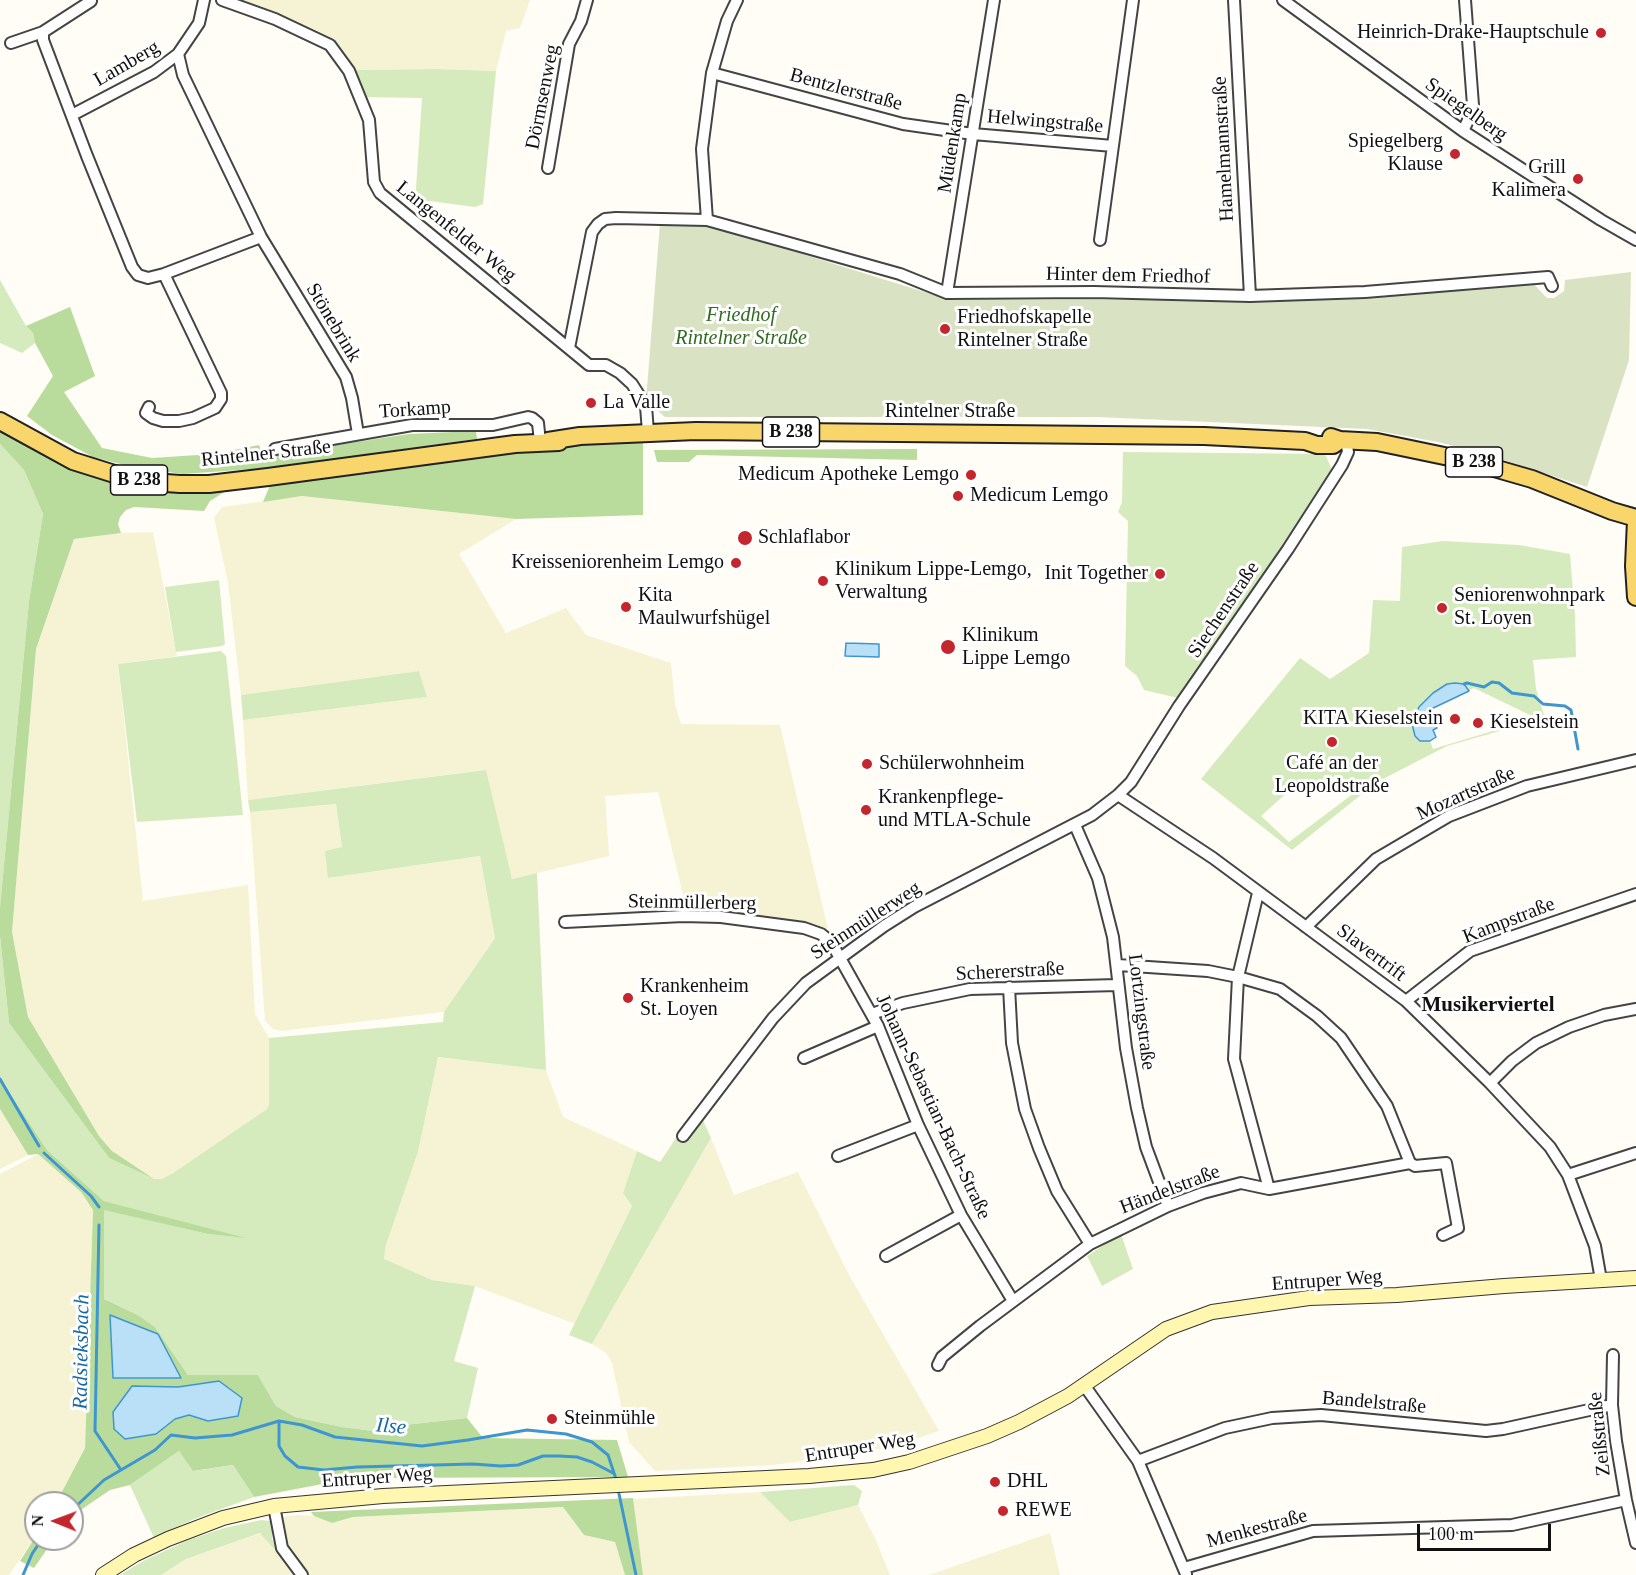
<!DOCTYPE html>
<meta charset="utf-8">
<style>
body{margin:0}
#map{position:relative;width:1636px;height:1575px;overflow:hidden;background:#fffdf5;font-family:Georgia,serif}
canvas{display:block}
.north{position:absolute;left:24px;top:1491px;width:60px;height:60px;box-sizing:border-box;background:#fff;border:2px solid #a0a0a0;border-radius:50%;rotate:271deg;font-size:16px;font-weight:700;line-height:24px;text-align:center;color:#111}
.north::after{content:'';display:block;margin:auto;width:21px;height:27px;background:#c4262e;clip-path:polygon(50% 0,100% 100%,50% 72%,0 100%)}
.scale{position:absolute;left:1417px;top:1524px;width:134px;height:27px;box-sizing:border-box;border:3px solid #111;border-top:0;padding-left:8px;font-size:18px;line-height:21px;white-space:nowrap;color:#111;-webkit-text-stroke:4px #fff;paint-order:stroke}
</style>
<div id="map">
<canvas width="1636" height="1575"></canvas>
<div class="north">N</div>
<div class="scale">100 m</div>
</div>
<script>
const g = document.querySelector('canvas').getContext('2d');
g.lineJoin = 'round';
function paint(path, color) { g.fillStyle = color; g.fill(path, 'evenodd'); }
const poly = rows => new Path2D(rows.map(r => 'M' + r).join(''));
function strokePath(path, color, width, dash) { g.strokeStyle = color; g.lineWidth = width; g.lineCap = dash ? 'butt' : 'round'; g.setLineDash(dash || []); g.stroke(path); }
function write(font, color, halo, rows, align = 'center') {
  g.font = font + ' Georgia,serif'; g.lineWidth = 6; g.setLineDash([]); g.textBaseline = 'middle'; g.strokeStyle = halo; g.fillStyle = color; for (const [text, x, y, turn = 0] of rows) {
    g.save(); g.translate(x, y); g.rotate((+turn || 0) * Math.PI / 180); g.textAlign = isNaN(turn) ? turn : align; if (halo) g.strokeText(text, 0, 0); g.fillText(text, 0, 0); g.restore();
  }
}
paint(poly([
 [240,0,530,0,520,28,506,31,496,71,437,69,352,70,331,44,279,15],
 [302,496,516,519,459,554,506,633,566,608,586,635,671,663,675,704,681,724,780,725,828,929,734,913,687,911,658,792,605,796,609,856,512,879,485,770,248,800,243,720,427,697,419,671,241,695,228,583,214,518,222,507],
 [153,532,177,656,118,664,143,901,248,885,255,1014,269,1038,269,1105,267,1109,173,1173,162,1179,154,1179,127,1163,112,1151,99,1136,28,1017,12,932,36,649,74,539,121,533],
 [336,804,342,847,328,878,480,856,495,938,444,1012,281,1031,273,1029,265,1021,250,812],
 [438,1057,546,1070,563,1117,637,1151,623,1193,632,1206,575,1324,475,1286,432,1280,384,1260,386,1245,418,1152],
 [0,1109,28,1155,0,1169],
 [711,1138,734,1195,798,1172,848,1273,939,1431,899,1444,858,1454,773,1465,655,1471,629,1442,612,1363,606,1353,592,1344],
 [38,1154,81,1192,93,1210,85,1448,56,1503,36,1503,36,1536,9,1575,0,1575,0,1174],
 [760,1492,790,1522,858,1505,875,1538,890,1575,643,1575,633,1499],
 [563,1507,584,1535,615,1542,625,1575,306,1575,286,1546,283,1530,283,1517,297,1515,314,1516,332,1523,354,1517],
 [261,1533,296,1575,161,1575,186,1559],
 [1050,1533,1060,1575,929,1575]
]), '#f6f3d4');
paint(poly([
 [437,69,496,71,483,204,475,207,430,201,415,204,422,98,363,97,352,70],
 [0,280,26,326,33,333,35,343,22,353,0,343],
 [0,444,24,470,43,514,29,601,0,907],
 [1123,452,1325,454,1333,472,1178,698,1144,690,1137,676,1125,666,1128,521,1118,512,1122,502],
 [1443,541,1519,545,1570,554,1575,615,1576,657,1533,660,1536,689,1545,718,1447,746,1377,782,1292,850,1201,779,1300,658,1330,679,1369,653,1373,600,1400,601,1402,547],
 [1474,688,1536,718,1433,749,1430,741,1436,737,1433,730,1437,728,1429,710],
 [1336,775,1354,793,1289,842,1261,816,1300,781,1312,794],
 [219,580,225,644,222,646,176,652,165,587],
 [221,651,226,656,243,815,137,822,118,664],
 [419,671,427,697,243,720,241,695],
 [486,770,512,879,537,873,546,1070,438,1057,418,1152,386,1245,384,1259,432,1280,475,1286,454,1361,478,1368,467,1418,396,1426,373,1431,342,1427,295,1417,276,1406,258,1375,188,1375,155,1327,138,1315,104,1299,104,1209,208,1234,240,1237,104,1201,47,1150,0,1078,0,936,9,1023,109,1158,154,1179,162,1179,173,1173,267,1109,269,1105,269,1038,443,1022,444,1012,495,938,480,856,328,878,325,851,342,847,336,804,250,812,248,800],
 [702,1118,711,1138,592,1344,569,1335,632,1206,623,1193,637,1151,660,1162,678,1135,689,1138],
 [1121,1234,1133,1269,1102,1286,1087,1256],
 [179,1451,194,1471,233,1465,254,1497,194,1519,154,1538,130,1485],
 [854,1485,862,1491,858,1505,790,1522,760,1492],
 [261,1520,270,1521,272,1526,272,1539,282,1558,260,1533,186,1559,161,1575,120,1575,143,1561,188,1540,224,1528]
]), '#d5ebbd');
paint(poly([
 [70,307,95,376,64,392,102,448,152,458,213,454,259,445,264,456,409,434,476,431,477,439,267,468,183,474,132,467,93,457,52,435,27,416,53,376,35,343,33,333,26,326],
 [0,427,78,471,226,488,226,491,210,501,204,511,134,507,126,510,120,517,118,524,121,533,74,539,36,649,12,932,28,1017,99,1136,112,1151,154,1179,109,1158,9,1023,0,936,0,907,29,601,43,514,24,470,0,444],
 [643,441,643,515,516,519,302,496,263,502,271,483,589,444],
 [917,449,917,460,697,455,689,462,657,462,654,450],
 [0,1078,47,1150,104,1201,246,1238,208,1234,104,1210,104,1299,138,1315,155,1327,188,1375,258,1375,276,1406,295,1417,342,1427,373,1431,396,1426,467,1418,483,1438,617,1440,628,1477,354,1478,254,1497,233,1465,193,1471,179,1451,130,1485,110,1490,72,1516,72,1503,56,1503,85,1448,93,1210,81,1192,38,1154,28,1155,0,1109],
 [110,1315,181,1377,113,1378],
 [218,1381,208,1421,189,1415,175,1419,132,1386,178,1387],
 [633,1498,643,1575,625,1575,615,1542,584,1535,563,1507,353,1517,332,1523,314,1516,311,1512],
 [36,1536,36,1539,54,1539,34,1568,20,1561]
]), '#b9dc9c');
paint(poly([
 [660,223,706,224,950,300,1336,299,1532,282,1547,298,1554,298,1564,291,1565,280,1631,272,1629,360,1587,487,1479,452,1438,442,1367,429,1097,417,665,417,646,401]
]), '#d9e3c4');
const water = poly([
 [846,643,879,644,879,657,845,656,846,643],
 [1455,683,1464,684,1469,691,1429,710,1437,728,1433,730,1436,737,1430,741,1420,741,1415,736,1412,724,1419,707,1433,693,1447,684,1455,683],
 [110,1315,158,1334,181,1378,113,1378,110,1315],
 [219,1381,242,1398,238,1416,208,1421,189,1415,175,1419,156,1434,125,1439,114,1429,113,1412,132,1386,178,1387,219,1381]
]);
paint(water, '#b9e0f7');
strokePath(water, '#3f96cf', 1.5);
strokePath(poly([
 [1464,684,1467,683,1484,687,1492,682,1499,683,1512,693,1534,696,1543,704,1565,706,1571,710,1578,749],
 [0,1079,39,1146],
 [44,1153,91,1196,99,1207],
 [99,1225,95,1431,121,1470],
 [279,1421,279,1446,285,1456,298,1467,324,1470,357,1467,473,1464,501,1466,518,1465,543,1456,559,1456,577,1457,592,1462,613,1473],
 [618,1489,636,1575],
 [72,1510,104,1480,155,1450,171,1435,195,1438,232,1435,279,1421,302,1425,335,1437,422,1446,468,1440,527,1430,566,1434,592,1442,608,1455,617,1482],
 [23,1575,32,1554,42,1539]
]), '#3f96cf', 3);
const minor = poly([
 [222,0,275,19,330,45,349,71,369,120,374,182,380,193,589,365,606,365,620,373,632,384,646,406,648,432],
 [1234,0,1250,296],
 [1283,0,1463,131,1601,220,1636,240],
 [43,32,43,40,87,156,132,267,138,275,148,278,164,274,261,237],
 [11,43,43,32,91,1],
 [178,54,183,75,261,237,346,377,352,398,358,434],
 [712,73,903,124,973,134,1113,146],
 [72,115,154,72,178,54,199,23,204,0],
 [1463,131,1472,112,1473,105,1465,0],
 [548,168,569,44,581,21,587,0],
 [707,220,702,149,712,73,727,21,737,0],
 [1100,240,1133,0],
 [947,293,994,0],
 [569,348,592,232,598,224,605,219,616,218,707,220,900,274,947,293,1094,292,1250,296,1365,292,1548,277,1552,286],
 [149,407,146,413,153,418,163,421,179,421,193,418,215,408,221,399,221,393,164,274],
 [275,449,412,425,493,425,528,417,532,418,538,423,540,442],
 [1118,795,1213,858,1406,1001,1490,1083,1550,1147,1568,1175,1595,1246,1601,1280],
 [1075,825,1098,878,1113,937,1126,1048,1137,1108,1146,1147,1168,1206],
 [1258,893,1238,977,1234,1059,1269,1189],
 [565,922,683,916,721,917,804,928,821,934,831,942,878,1026,918,1125,961,1215,1013,1301],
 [1306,927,1376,859,1449,816,1527,786,1636,760],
 [1118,965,1208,971,1238,977,1280,989,1317,1016,1341,1038,1387,1106,1410,1163],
 [1009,987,1012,1043,1025,1109,1039,1148,1057,1191,1090,1244],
 [1406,1001,1470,951,1636,894],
 [872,1014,903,1003,970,989,1117,985],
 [804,1058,878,1026],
 [1490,1083,1512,1061,1536,1043,1569,1027,1604,1015,1636,1009],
 [683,1136,773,1018,806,983,884,926,914,907,1092,815,1118,795,1131,782,1179,706,1288,549,1342,465,1348,452,1346,440],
 [838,1156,918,1125],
 [1568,1175,1636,1153],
 [886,1256,961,1215],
 [1613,1355,1612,1405,1616,1441,1626,1500,1636,1543],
 [938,1365,942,1357,980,1326,1090,1244,1168,1206,1203,1193,1241,1183,1269,1189,1410,1163,1415,1166,1446,1163,1458,1228,1443,1235],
 [1084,1385,1138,1461,1186,1574],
 [1138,1461,1225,1428,1272,1418,1321,1415,1486,1431,1503,1429,1612,1405],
 [274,1506,282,1548,302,1575],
 [1184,1568,1313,1531,1512,1525,1626,1500]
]);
const secondary = poly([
 [103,1575,134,1555,168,1539,223,1518,274,1506,383,1496,809,1476,873,1470,909,1462,987,1436,1019,1422,1068,1396,1166,1329,1212,1312,1309,1298,1397,1295,1504,1286,1636,1278]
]);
const primary = poly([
 [0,421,73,461,124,477,152,482,180,484,209,484,268,477,515,444,559,442],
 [1331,437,1340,440,1377,442,1473,462,1532,479,1612,511,1636,518],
 [548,441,580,436,696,431,1204,436,1305,441,1317,445,1333,445,1340,440],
 [1636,520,1634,566,1636,597]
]);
strokePath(minor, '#444', 14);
strokePath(secondary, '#333', 16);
strokePath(primary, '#222', 20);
strokePath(minor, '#fff', 10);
strokePath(secondary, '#fff6b0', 14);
strokePath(primary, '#f9d66b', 16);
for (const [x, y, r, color] of [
 [1601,33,6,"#c4262e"],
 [1455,154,6,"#c4262e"],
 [1578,179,6,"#c4262e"],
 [945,329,6,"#c4262e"],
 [591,403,6,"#c4262e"],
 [971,475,6,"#c4262e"],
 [958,496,6,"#c4262e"],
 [745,538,8,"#c4262e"],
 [736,563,6,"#c4262e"],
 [1160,574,6,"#c4262e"],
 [823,581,6,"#c4262e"],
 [626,607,6,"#c4262e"],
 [1442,608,6,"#c4262e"],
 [948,647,8,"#c4262e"],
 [1455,719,6,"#c4262e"],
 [1478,723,6,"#c4262e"],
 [1332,742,6,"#c4262e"],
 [867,764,6,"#c4262e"],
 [866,810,6,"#c4262e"],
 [628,998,6,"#c4262e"],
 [552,1419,6,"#c4262e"],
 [995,1482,6,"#c4262e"],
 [1003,1511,6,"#c4262e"]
]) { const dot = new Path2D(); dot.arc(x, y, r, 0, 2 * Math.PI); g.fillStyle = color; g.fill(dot); strokePath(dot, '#fff', 2); }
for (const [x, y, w] of [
 [791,432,57],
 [1474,462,57],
 [139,480,57]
]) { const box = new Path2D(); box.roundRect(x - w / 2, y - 15, w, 30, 4.5); g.fillStyle = '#fff'; g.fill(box); strokePath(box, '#111', 1.5); }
write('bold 18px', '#111', null, [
 ["B 238",791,432],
 ["B 238",1474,462],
 ["B 238",139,480]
]);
write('20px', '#111', '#fff', [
 ["Heinrich-Drake-Hauptschule",1589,33,"right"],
 ["Spiegelberg",1443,142,"right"],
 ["Klause",1443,165,"right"],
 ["Grill",1566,168,"right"],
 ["Kalimera",1566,191,"right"],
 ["Friedhofskapelle",957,318],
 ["Rintelner Straße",957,341],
 ["La Valle",603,403],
 ["Medicum Apotheke Lemgo",959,475,"right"],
 ["Medicum Lemgo",970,496],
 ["Schlaflabor",758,538],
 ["Kreisseniorenheim Lemgo",724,563,"right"],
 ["Klinikum Lippe-Lemgo,",835,570],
 ["Verwaltung",835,593],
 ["Init Together",1148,574,"right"],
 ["Kita",638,596],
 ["Maulwurfshügel",638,619],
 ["Seniorenwohnpark",1454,596],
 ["St. Loyen",1454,619],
 ["Klinikum",962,636],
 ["Lippe Lemgo",962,659],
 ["KITA Kieselstein",1443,719,"right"],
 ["Kieselstein",1490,723],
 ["Schülerwohnheim",879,764],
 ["Café an der",1332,764,"center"],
 ["Leopoldstraße",1332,787,"center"],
 ["Krankenpflege-",878,798],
 ["und MTLA-Schule",878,821],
 ["Krankenheim",640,987],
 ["St. Loyen",640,1010],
 ["Steinmühle",564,1419],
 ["DHL",1007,1482],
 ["REWE",1015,1511]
], 'left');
write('20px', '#111', '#fff', [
 ["Lamberg",127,64,-30],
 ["Bentzlerstraße",846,90,15],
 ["Dörmsenweg",543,97,-79],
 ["Spiegelberg",1466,110,35],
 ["Helwingstraße",1045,122,5],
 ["Müdenkamp",953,143,-81],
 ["Hamelmannstraße",1224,149,-93],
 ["Langenfelder Weg",456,232,39],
 ["Hinter dem Friedhof",1128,276,1],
 ["Stönebrink",333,323,59],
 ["Torkamp",415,410,-4],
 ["Rintelner Straße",950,412],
 ["Rintelner Straße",266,454,-6],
 ["Siechenstraße",1224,610,-56],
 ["Mozartstraße",1466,794,-24],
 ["Steinmüllerberg",692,903,1],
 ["Steinmüllerweg",866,921,-33],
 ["Kampstraße",1509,921,-21],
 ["Slavertrift",1371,953,37],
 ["Schererstraße",1010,972,-3],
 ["Lortzingstraße",1141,1012,83],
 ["Johann-Sebastian-Bach-Straße",933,1107,65],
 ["Händelstraße",1170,1190,-21],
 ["Entruper Weg",1327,1281,-4],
 ["Bandelstraße",1374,1403,5],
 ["Zeißstraße",1600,1434,-96],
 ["Entruper Weg",860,1448,-9],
 ["Entruper Weg",377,1478,-4],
 ["Menkestraße",1257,1529,-15]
]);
write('italic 20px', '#2f6b1f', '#fff', [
 ["Friedhof",741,316],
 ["Rintelner Straße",741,339]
]);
write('bold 21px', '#111', '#fff', [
 ["Musikerviertel",1488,1006]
]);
write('italic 21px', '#1768a6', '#fff', [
 ["Radsieksbach",82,1352,-89],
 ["Ilse",391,1427,5]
]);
</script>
